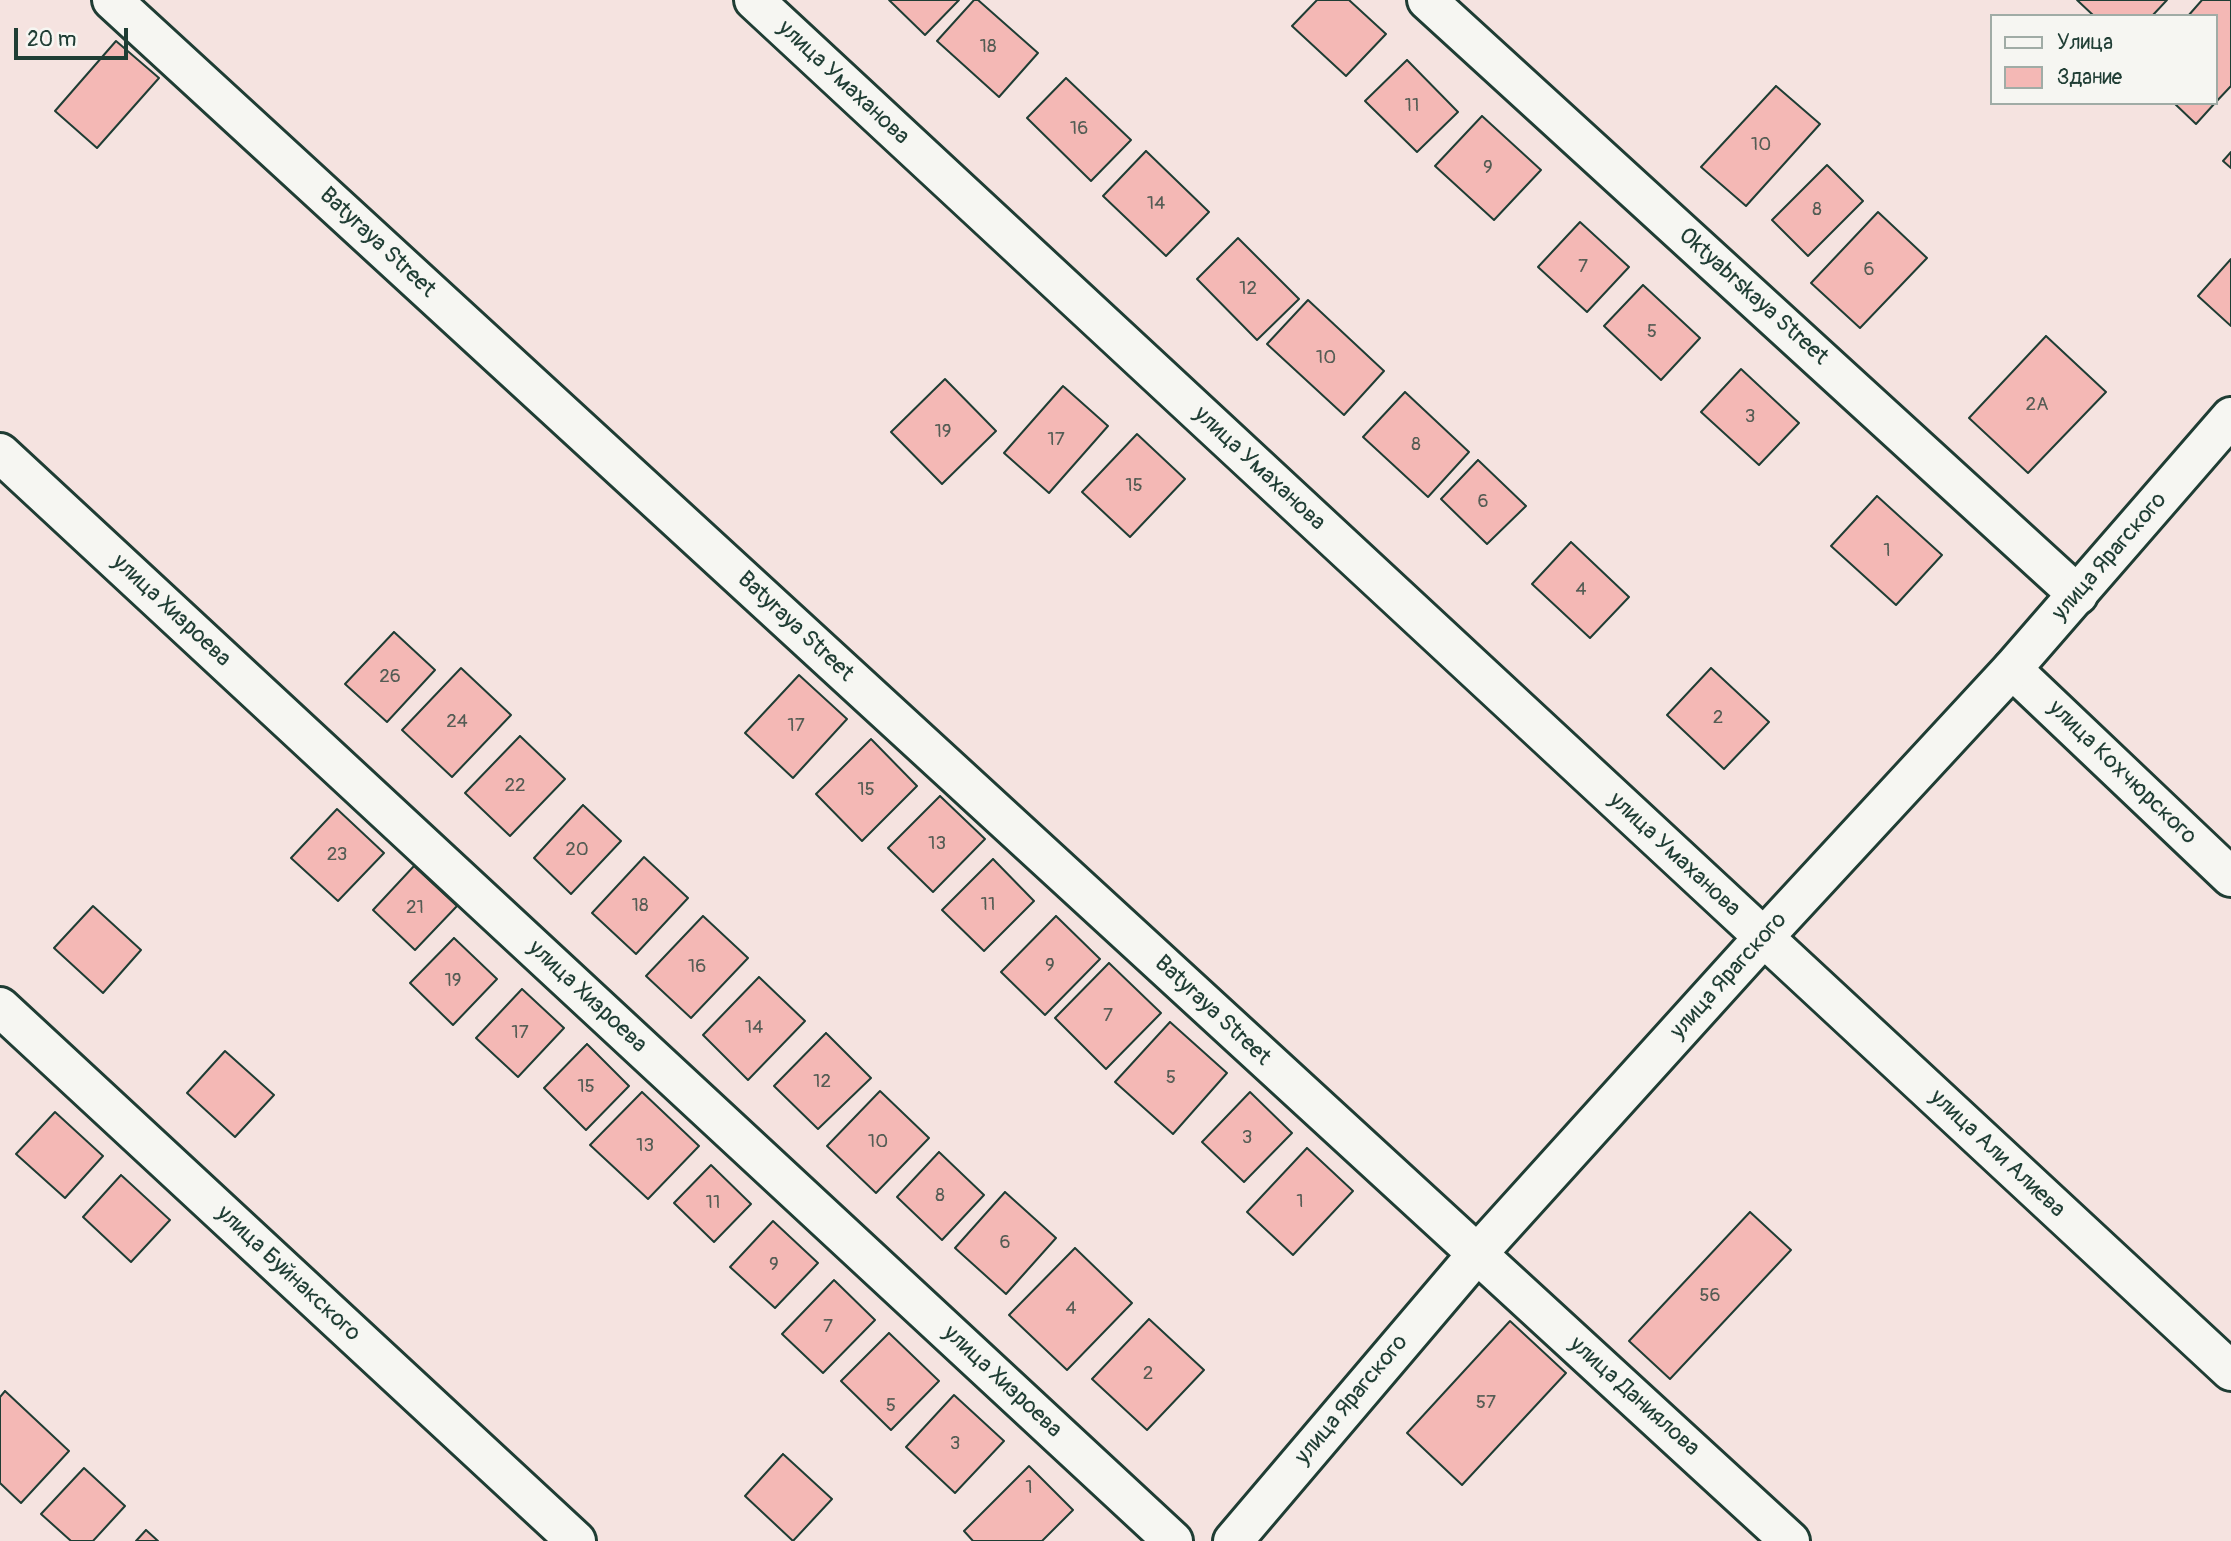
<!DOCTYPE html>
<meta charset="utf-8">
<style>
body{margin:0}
#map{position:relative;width:2231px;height:1541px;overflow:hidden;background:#f5e3e0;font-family:Pangolin,sans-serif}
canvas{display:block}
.legend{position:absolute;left:1990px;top:14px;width:228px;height:91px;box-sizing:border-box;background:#f6f6f2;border:2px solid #a0aca6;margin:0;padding:9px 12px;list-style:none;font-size:21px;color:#1f3d34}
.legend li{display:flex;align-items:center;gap:14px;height:35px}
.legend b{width:35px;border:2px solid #a0aca6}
.scale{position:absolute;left:14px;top:28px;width:114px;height:32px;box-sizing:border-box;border:4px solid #1f3d34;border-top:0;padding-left:9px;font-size:21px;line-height:24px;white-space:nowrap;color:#1f3d34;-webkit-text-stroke:5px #f6f6f2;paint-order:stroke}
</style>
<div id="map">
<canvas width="2231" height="1541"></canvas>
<ul class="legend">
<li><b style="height:9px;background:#f6f6f2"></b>Улица</li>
<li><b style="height:19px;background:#f4b8b5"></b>Здание</li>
</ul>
<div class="scale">20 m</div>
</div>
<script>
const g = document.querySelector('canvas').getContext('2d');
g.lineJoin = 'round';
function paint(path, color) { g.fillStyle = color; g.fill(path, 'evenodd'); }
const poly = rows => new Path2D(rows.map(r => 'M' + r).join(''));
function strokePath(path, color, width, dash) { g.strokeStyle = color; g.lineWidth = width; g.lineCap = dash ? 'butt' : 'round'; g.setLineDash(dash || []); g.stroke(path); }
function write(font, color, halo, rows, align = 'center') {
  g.font = font + ' Pangolin,sans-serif'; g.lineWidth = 5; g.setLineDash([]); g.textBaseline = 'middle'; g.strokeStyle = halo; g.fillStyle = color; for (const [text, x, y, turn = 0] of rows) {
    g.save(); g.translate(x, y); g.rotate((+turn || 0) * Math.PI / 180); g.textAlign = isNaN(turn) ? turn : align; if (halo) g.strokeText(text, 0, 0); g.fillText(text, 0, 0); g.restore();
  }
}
const building = poly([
 [889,0,959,0,925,35,889,0],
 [974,0,978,0,1038,53,999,97,937,41,974,0],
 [1317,0,1349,0,1386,34,1346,76,1292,26,1317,0],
 [2077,0,2167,0,2152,16,2094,16,2077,0],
 [2202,0,2231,0,2231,86,2215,103,2215,16,2188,16,2202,0],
 [116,41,159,78,97,148,55,111,116,41],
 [1407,60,1458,112,1417,152,1365,101,1407,60],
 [1066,78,1131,140,1091,181,1027,118,1066,78],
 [1776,86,1820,124,1746,206,1701,167,1776,86],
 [2174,103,2215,103,2196,124,2174,103],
 [1482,116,1541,170,1494,220,1435,166,1482,116],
 [1146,151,1209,212,1166,256,1103,196,1146,151],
 [2231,152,2231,168,2223,161,2231,152],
 [1827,165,1863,201,1808,256,1772,220,1827,165],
 [1878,212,1927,258,1860,328,1811,283,1878,212],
 [1580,222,1629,267,1587,312,1538,267,1580,222],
 [1238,238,1299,299,1257,340,1197,279,1238,238],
 [2231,259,2231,326,2198,296,2231,259],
 [1643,285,1700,338,1661,380,1604,326,1643,285],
 [1308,300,1384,371,1344,415,1267,344,1308,300],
 [2046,336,2106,392,2028,473,1969,418,2046,336],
 [1741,369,1799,423,1759,465,1701,412,1741,369],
 [945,379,996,431,942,484,891,432,945,379],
 [1063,386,1108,426,1049,493,1004,453,1063,386],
 [1405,392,1469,452,1428,497,1363,437,1405,392],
 [1137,434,1185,479,1130,537,1082,492,1137,434],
 [1478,460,1526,506,1487,544,1441,499,1478,460],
 [1877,496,1942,555,1896,605,1831,546,1877,496],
 [1571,542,1629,597,1590,638,1532,584,1571,542],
 [394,632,435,670,387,722,345,684,394,632],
 [461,668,511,715,452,777,402,730,461,668],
 [1711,668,1769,722,1724,769,1667,715,1711,668],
 [799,675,847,719,793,778,745,733,799,675],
 [520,736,565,779,510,836,465,793,520,736],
 [871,739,917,786,862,841,816,794,871,739],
 [940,796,985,839,933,892,888,848,940,796],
 [583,805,621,841,571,894,534,858,583,805],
 [337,809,384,853,338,901,291,858,337,809],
 [644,857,688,898,636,954,592,913,644,857],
 [993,859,1034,901,984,951,942,910,993,859],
 [414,866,457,906,415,950,373,910,414,866],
 [93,906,141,950,103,993,54,948,93,906],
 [703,916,748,958,691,1018,646,976,703,916],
 [1056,916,1100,959,1045,1015,1001,972,1056,916],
 [454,938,497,979,453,1025,410,983,454,938],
 [1109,963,1161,1013,1106,1069,1055,1018,1109,963],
 [759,977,805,1021,748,1080,703,1035,759,977],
 [522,989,564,1028,518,1077,476,1038,522,989],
 [1170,1022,1227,1073,1173,1134,1115,1082,1170,1022],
 [826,1033,871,1078,818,1129,774,1086,826,1033],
 [587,1044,629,1086,586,1130,544,1088,587,1044],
 [225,1051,274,1095,235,1137,187,1093,225,1051],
 [880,1091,929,1138,876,1193,827,1146,880,1091],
 [642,1092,699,1146,648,1199,590,1145,642,1092],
 [1250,1092,1292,1133,1244,1182,1202,1142,1250,1092],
 [55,1112,103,1156,65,1198,16,1154,55,1112],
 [1307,1148,1353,1191,1293,1255,1247,1212,1307,1148],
 [939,1152,984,1195,942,1240,897,1197,939,1152],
 [711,1165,751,1204,714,1242,674,1203,711,1165],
 [121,1175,170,1220,131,1262,83,1217,121,1175],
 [1005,1192,1056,1238,1006,1294,955,1248,1005,1192],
 [1750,1212,1791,1250,1670,1379,1629,1341,1750,1212],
 [773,1221,818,1263,775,1308,730,1267,773,1221],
 [1075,1248,1132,1303,1067,1370,1009,1315,1075,1248],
 [834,1280,875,1320,823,1373,782,1334,834,1280],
 [1149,1319,1204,1370,1147,1430,1092,1379,1149,1319],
 [1510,1321,1566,1373,1462,1485,1407,1433,1510,1321],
 [889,1333,939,1381,891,1430,841,1381,889,1333],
 [5,1391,69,1451,21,1503,0,1483,0,1397,5,1391],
 [954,1395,1004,1441,955,1493,906,1447,954,1395],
 [783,1454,832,1499,793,1541,745,1496,783,1454],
 [1029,1466,1073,1510,1042,1541,973,1541,964,1531,1029,1466],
 [84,1468,125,1506,93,1541,71,1541,41,1514,84,1468],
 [146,1530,158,1541,136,1541,146,1530]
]);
paint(building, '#f4b8b5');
strokePath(building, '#1f3d34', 2);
const minor = poly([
 [112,0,1790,1541],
 [754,0,2231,1371],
 [1427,0,2078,595],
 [0,453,1173,1541],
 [2012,669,2231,877],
 [0,1007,576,1541]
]);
const major = poly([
 [1233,1541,1477,1254,1763,938,2012,669,2231,417]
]);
strokePath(minor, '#1f3d34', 44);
strokePath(major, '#1f3d34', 44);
strokePath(minor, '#f6f6f2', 38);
strokePath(major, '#f6f6f2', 38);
write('19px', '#545c54', null, [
 ["18",988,47],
 ["11",1412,106],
 ["16",1079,129],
 ["10",1761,145],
 ["9",1488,168],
 ["14",1156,204],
 ["8",1817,210],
 ["7",1583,267],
 ["6",1869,270],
 ["12",1248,289],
 ["5",1652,332],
 ["10",1326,358],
 ["2А",2037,405],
 ["3",1750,417],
 ["19",943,432],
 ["17",1056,440],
 ["8",1416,445],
 ["15",1134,486],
 ["6",1483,502],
 ["1",1887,551],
 ["4",1581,590],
 ["26",390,677],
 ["2",1718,718],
 ["24",457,722],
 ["17",796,726],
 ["22",515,786],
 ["15",866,790],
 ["13",937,844],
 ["20",577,850],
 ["23",337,855],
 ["11",988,905],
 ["18",640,906],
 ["21",415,908],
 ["9",1050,966],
 ["16",697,967],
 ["19",453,981],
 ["7",1108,1016],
 ["14",754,1028],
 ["17",520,1033],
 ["5",1171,1078],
 ["12",822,1082],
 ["15",586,1087],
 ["3",1247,1138],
 ["10",878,1142],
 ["13",645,1146],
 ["8",940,1196],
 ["1",1300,1202],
 ["11",713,1203],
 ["6",1005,1243],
 ["9",774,1265],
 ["56",1710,1296],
 ["4",1071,1309],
 ["7",828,1327],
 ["2",1148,1374],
 ["57",1486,1403],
 ["5",891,1406],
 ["3",955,1444],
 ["1",1029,1488]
]);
write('23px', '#1f3d34', '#f6f6f2', [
 ["улица Умаханова",843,83,43],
 ["Batyraya Street",377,243,43],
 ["Oktyabrskaya Street",1753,297,42],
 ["улица Умаханова",1259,469,43],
 ["улица Ярагского",2110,557,-49],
 ["улица Хизроева",171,611,43],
 ["Batyraya Street",795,627,43],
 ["улица Кохчюрского",2122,773,44],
 ["улица Умаханова",1674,855,43],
 ["улица Ярагского",1729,976,-48],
 ["улица Хизроева",587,997,43],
 ["Batyraya Street",1212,1011,43],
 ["улица Али Алиева",1997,1154,43],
 ["улица Буйнакского",288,1274,43],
 ["улица Хизроева",1002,1382,43],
 ["улица Даниялова",1634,1397,42],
 ["улица Ярагского",1352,1400,-50]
]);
</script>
